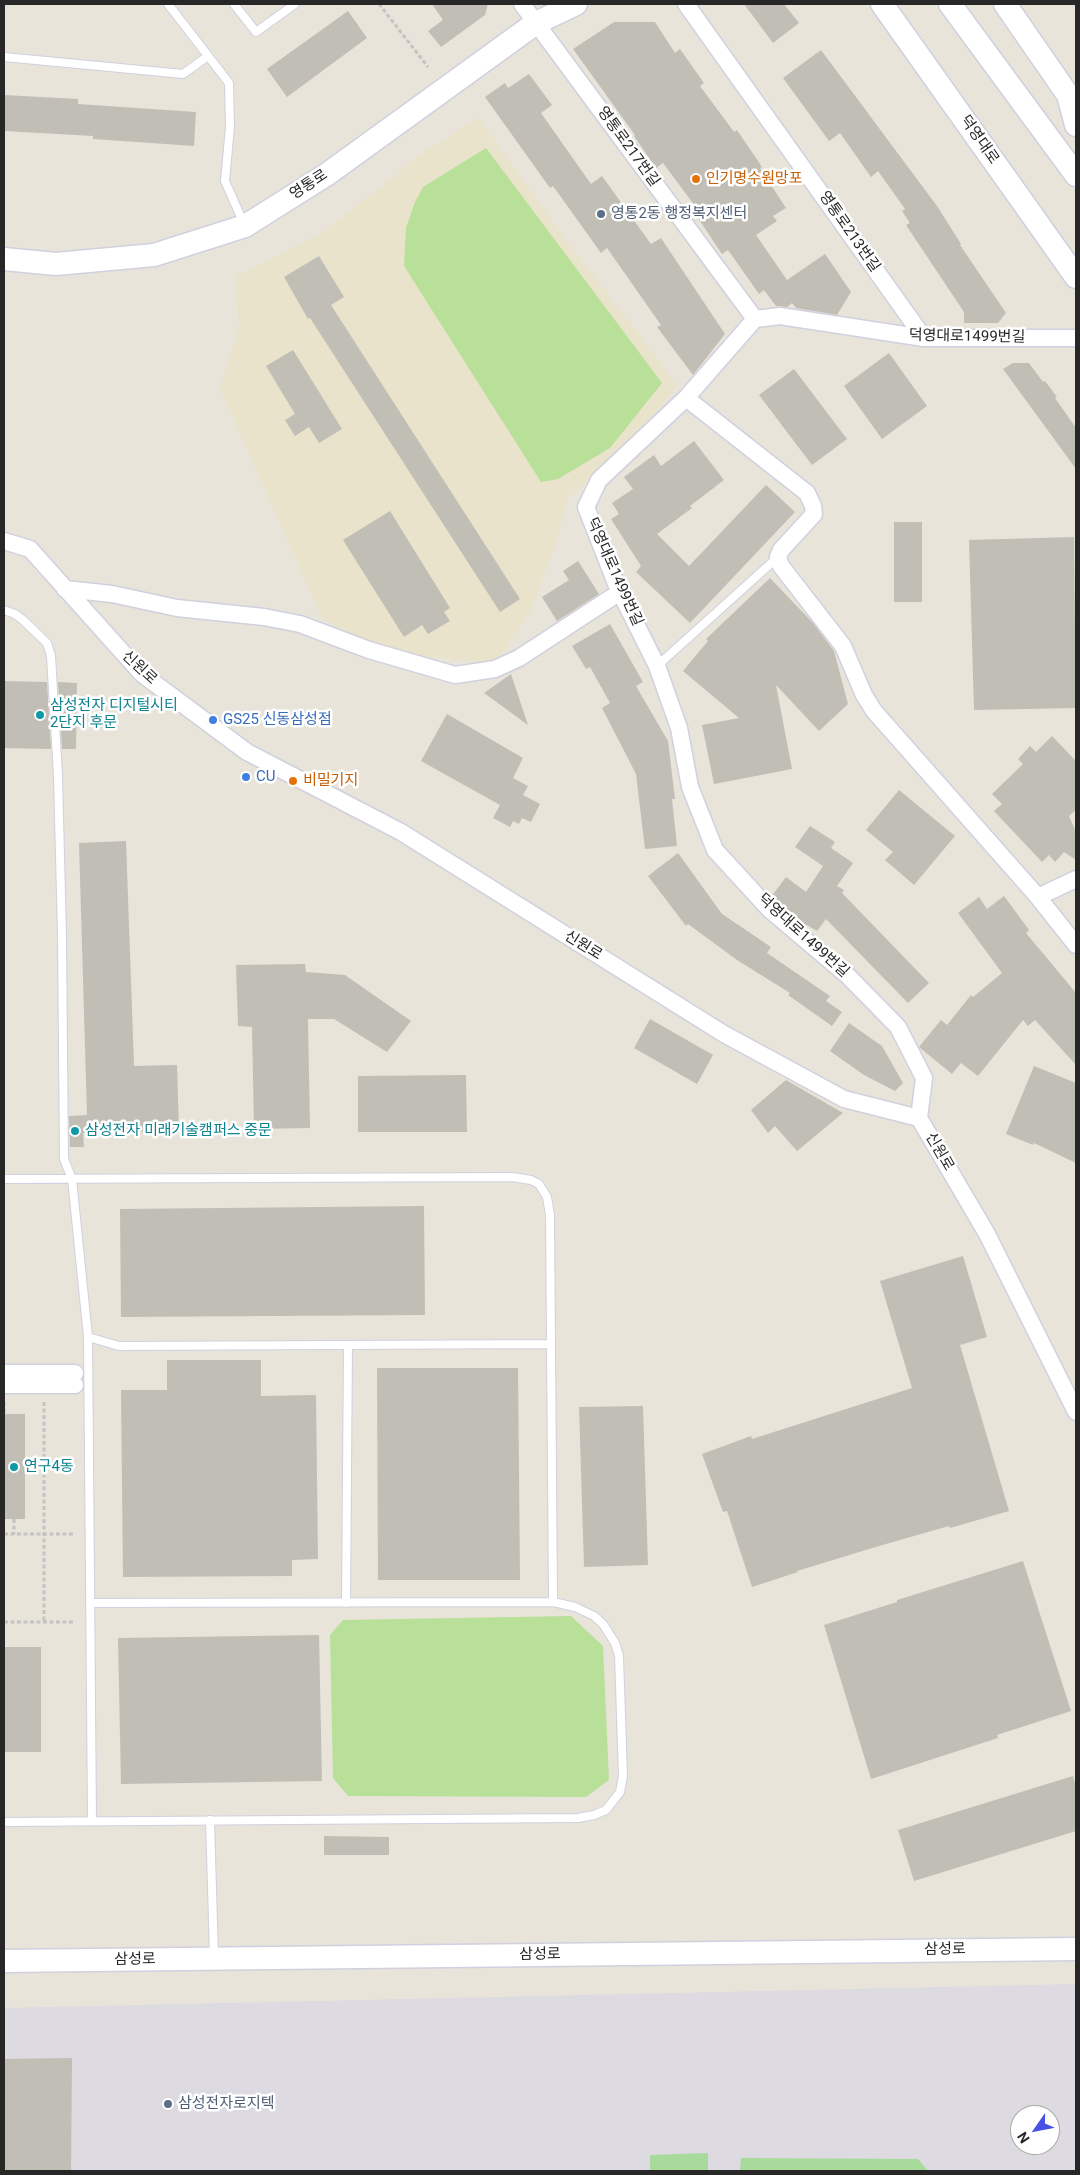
<!DOCTYPE html>
<meta charset="utf-8">
<style>
body{margin:0}
#map{position:relative;width:1080px;height:2175px;overflow:hidden;background:#e8e4da;font-family:Roboto,sans-serif}
canvas{display:block}
.frame{position:absolute;inset:0;border:5px solid #272727;pointer-events:none}
.north{position:absolute;left:1010px;top:2105px;width:50px;height:50px;box-sizing:border-box;background:#fff;border:1px solid #a9a9a9;border-radius:50%;rotate:237deg;font-size:14px;font-weight:700;line-height:20px;text-align:center;color:#272727}
.north::after{content:'';display:block;margin:auto;width:18px;height:22px;background:#4a51e6;clip-path:polygon(50% 0,100% 100%,50% 72%,0 100%)}
</style>
<div id="map">
<canvas width="1080" height="2175"></canvas>
<div class="frame"></div>
<div class="north">N</div>
</div>
<script>
const g = document.querySelector('canvas').getContext('2d');
g.lineJoin = 'round';
function paint(path, color) { g.fillStyle = color; g.fill(path, 'evenodd'); }
const poly = rows => new Path2D(rows.map(r => 'M' + r).join(''));
function strokePath(path, color, width, dash) { g.strokeStyle = color; g.lineWidth = width; g.lineCap = dash ? 'butt' : 'round'; g.setLineDash(dash || []); g.stroke(path); }
function write(font, color, halo, rows, align = 'center') {
  g.font = font + ' Roboto,"Noto Sans KR",sans-serif'; g.lineWidth = 5; g.setLineDash([]); g.textBaseline = 'middle'; g.strokeStyle = halo; g.fillStyle = color; for (const [text, x, y, turn = 0] of rows) {
    g.save(); g.translate(x, y); g.rotate((+turn || 0) * Math.PI / 180); g.textAlign = isNaN(turn) ? turn : align; if (halo) g.strokeText(text, 0, 0); g.fillText(text, 0, 0); g.restore();
  }
}
paint(poly([
 [1076,1984,1076,2171,4,2171,4,2008],
 [1020,2115,1050,2115,1050,2145,1020,2145]
]), '#dddae1');
paint(poly([
 [478,117,571,247,643,339,677,386,627,446,568,498,554,549,530,612,495,663,424,657,358,640,322,618,220,388,239,328,236,276,325,231,419,156]
]), '#e9e3cb');
paint(poly([
 [708,2153,708,2171,650,2171,650,2155],
 [741,2158,918,2159,928,2171,740,2171]
]), '#a8da9c');
paint(poly([
 [486,148,662,383,610,448,558,479,541,482,404,266,406,228,415,202,423,187],
 [571,1616,603,1646,609,1780,586,1797,348,1796,333,1778,330,1635,343,1620]
]), '#b8e098');
paint(poly([
 [432,4,488,4,485,15,441,47,428,31,443,20],
 [744,4,784,4,799,23,773,43],
 [348,11,367,38,287,97,267,69],
 [614,22,655,22,675,53,680,49,704,83,700,86,734,132,737,130,762,167,760,168,786,208,773,216,777,221,756,235,787,280,825,254,851,292,837,315,796,308,792,303,787,307,776,306,764,290,759,294,728,250,722,254,694,212,698,210,663,163,656,168,634,136,635,135,573,49],
 [821,50,937,206,961,244,960,245,1006,313,998,323,964,323,964,312,906,225,910,223,902,211,905,209,878,171,871,177,840,133,829,141,783,78],
 [529,74,552,105,541,113,591,184,602,176,651,244,661,238,725,334,693,375,657,327,661,325,607,248,601,253,553,186,550,188,485,97,505,83,508,88],
 [4,95,78,99,78,104,196,112,194,146,93,139,93,136,4,131],
 [319,256,344,297,331,305,520,599,500,612,310,318,308,319,284,277],
 [293,350,342,429,319,443,309,427,295,436,285,420,295,414,266,366],
 [889,353,927,406,882,439,844,386],
 [1013,363,1029,363,1043,382,1045,381,1057,397,1055,398,1076,428,1076,469,1003,369],
 [794,369,847,439,812,465,759,395],
 [694,441,724,480,690,506,692,508,657,534,689,566,766,485,795,512,690,623,636,572,641,566,611,519,619,514,612,503,633,489,624,477,654,455,661,466],
 [390,511,450,608,444,612,450,621,428,634,422,625,404,637,343,540],
 [894,522,922,522,922,602,894,602],
 [1074,537,1076,708,974,710,969,540],
 [578,561,599,594,557,621,542,597,569,580,563,571],
 [770,578,813,623,834,651,848,704,819,731,776,685,792,769,714,784,702,725,739,718,683,671,708,641,706,639],
 [610,624,643,682,636,686,668,741,675,799,672,799,677,846,645,849,636,774,602,708,610,703,590,667,586,669,572,646],
 [511,674,528,725,484,693],
 [4,681,47,682,51,749,4,748],
 [58,682,77,683,76,749,62,749],
 [447,714,523,758,513,778,528,786,523,795,540,804,531,822,522,818,519,824,513,821,510,827,493,818,500,805,421,761],
 [1052,736,1076,761,1076,810,1069,816,1076,832,1076,860,1064,852,1055,862,1049,855,1042,862,994,811,1002,804,992,794,1023,764,1018,759,1030,746,1036,752],
 [899,790,955,836,914,885,885,860,893,852,866,830],
 [810,826,835,842,831,848,853,863,837,886,844,890,842,893,929,983,908,1003,826,919,817,931,807,925,806,927,771,897,786,877,806,892,823,866,795,847],
 [126,841,134,1066,177,1065,179,1131,83,1133,84,1147,70,1147,69,1116,87,1115,79,843],
 [678,853,722,914,771,947,767,953,830,996,826,1001,842,1012,832,1026,788,995,790,993,737,960,688,924,686,926,648,876],
 [1004,896,1029,930,1026,933,1076,993,1076,1065,1035,1020,1028,1026,1023,1020,978,1076,961,1063,952,1074,919,1047,941,1020,947,1025,971,995,973,997,1002,973,958,913,979,897,987,909],
 [305,964,306,972,345,975,411,1021,387,1052,334,1019,308,1019,310,1128,254,1129,252,1027,238,1026,236,965],
 [650,1019,713,1055,697,1084,634,1048],
 [849,1023,882,1046,903,1083,895,1091,864,1075,830,1051],
 [1034,1066,1076,1083,1076,1163,1034,1143,1033,1145,1006,1134],
 [466,1075,467,1132,358,1132,358,1076],
 [786,1080,843,1113,797,1151,775,1126,768,1133,751,1110],
 [424,1206,425,1315,121,1317,120,1209],
 [963,1256,987,1337,960,1345,1009,1511,950,1528,949,1526,879,1546,797,1571,798,1572,752,1587,727,1511,723,1512,702,1454,751,1436,752,1439,912,1388,880,1281],
 [167,1360,261,1360,261,1396,316,1395,318,1559,292,1560,292,1576,123,1577,121,1390,167,1390],
 [377,1368,518,1368,520,1580,378,1580],
 [643,1406,648,1565,584,1567,579,1407],
 [4,1414,25,1414,25,1519,4,1519],
 [1023,1561,1071,1711,997,1735,998,1738,871,1779,824,1625,897,1602,897,1600],
 [319,1635,322,1781,121,1784,118,1638],
 [4,1647,41,1647,41,1752,4,1752],
 [1073,1776,1076,1787,1076,1831,914,1881,898,1830],
 [324,1836,389,1837,389,1855,324,1855],
 [72,2058,71,2171,4,2171,4,2059]
]), '#c1beb6');
const lane = poly([
 [168,4,229,83,230,127,225,181,244,224],
 [234,4,256,32,295,4],
 [4,57,183,74,208,56],
 [4,610,15,614,23,620,47,643,51,656,58,776,62,936,64,1159,72,1179,88,1337,92,1821],
 [657,666,778,557],
 [4,1179,512,1177,531,1180,539,1184,547,1197,550,1215,553,1602],
 [88,1337,119,1346,551,1344],
 [346,1603,348,1345],
 [210,1820,214,1956],
 [4,1822,578,1818,594,1815,606,1810,620,1792,623,1776,619,1656,615,1643,603,1624,594,1616,575,1607,553,1602,90,1603]
]);
const street = poly([
 [522,4,755,319],
 [686,4,924,338],
 [686,398,807,493,813,506,814,514,781,550,778,557,781,566,843,646,864,695,874,711,1038,897,1076,945],
 [4,541,30,549,142,674,247,752,401,832,724,1034,844,1099,919,1118,987,1234,1076,1412],
 [65,589,112,594,177,608,264,617,300,624,369,650,455,675,495,669,519,658,620,592],
 [1038,897,1076,879],
 [919,1118,924,1078,898,1027,848,976,770,910,715,850,690,787,679,728,657,666,617,586,586,507,599,480,686,398,755,319,780,316,924,338,1076,338],
 [4,1373,75,1373],
 [4,1385,75,1385]
]);
const secondary = poly([
 [882,4,1076,277],
 [950,4,1076,175],
 [1005,4,1068,95,1076,125],
 [4,259,56,264,154,255,245,226,326,175,536,23,576,4],
 [4,1961,1076,1949]
]);
strokePath(lane, '#d0d0df', 10);
strokePath(street, '#d0d0df', 19);
strokePath(secondary, '#d0d0df', 25);
strokePath(poly([
 [379,4,428,67],
 [4,1402,4,1414],
 [44,1402,44,1622],
 [14,1519,14,1534],
 [4,1534,75,1534],
 [4,1622,75,1622]
]), '#c3c3c3', 3, [4, 2.5]);
strokePath(lane, '#fff', 8);
strokePath(street, '#fff', 16);
strokePath(secondary, '#fff', 22);
for (const [x, y, r, color] of [
 [696,179,5,"#e8710a"],
 [601,214,5,"#5c6f8a"],
 [40,715,5,"#0f9aa8"],
 [213,720,5,"#3f7fe0"],
 [246,777,5,"#3f7fe0"],
 [293,781,5,"#e8710a"],
 [75,1131,5,"#0f9aa8"],
 [14,1467,5,"#0f9aa8"],
 [168,2104,5,"#5c6f8a"]
]) { const dot = new Path2D(); dot.arc(x, y, r, 0, 2 * Math.PI); g.fillStyle = color; g.fill(dot); strokePath(dot, '#fff', 2); }
write('15px', '#272727', '#fff', [
 ["덕영대로",979,140,55],
 ["영통로217번길",628,147,54],
 ["영통로",309,185,-33],
 ["영통로213번길",849,232,55],
 ["덕영대로1499번길",967,337,1],
 ["덕영대로1499번길",614,572,66],
 ["신원로",139,668,43],
 ["덕영대로1499번길",803,936,42],
 ["신원로",583,946,32],
 ["신원로",939,1152,60],
 ["삼성로",945,1950,-1],
 ["삼성로",540,1955,-1],
 ["삼성로",135,1960,-1]
]);
write('15px', '#c56008', '#fff', [
 ["인기명수원망포",706,179],
 ["비밀기지",303,781]
], 'left');
write('15px', '#4e5e75', '#fff', [
 ["영통2동 행정복지센터",611,214],
 ["삼성전자로지텍",178,2104]
], 'left');
write('15px', '#0d838f', '#fff', [
 ["삼성전자 디지털시티",50,706],
 ["2단지 후문",50,723],
 ["삼성전자 미래기술캠퍼스 중문",85,1131],
 ["연구4동",24,1467]
], 'left');
write('15px', '#366cbe', '#fff', [
 ["GS25 신동삼성점",223,720],
 ["CU",256,777]
], 'left');
</script>
